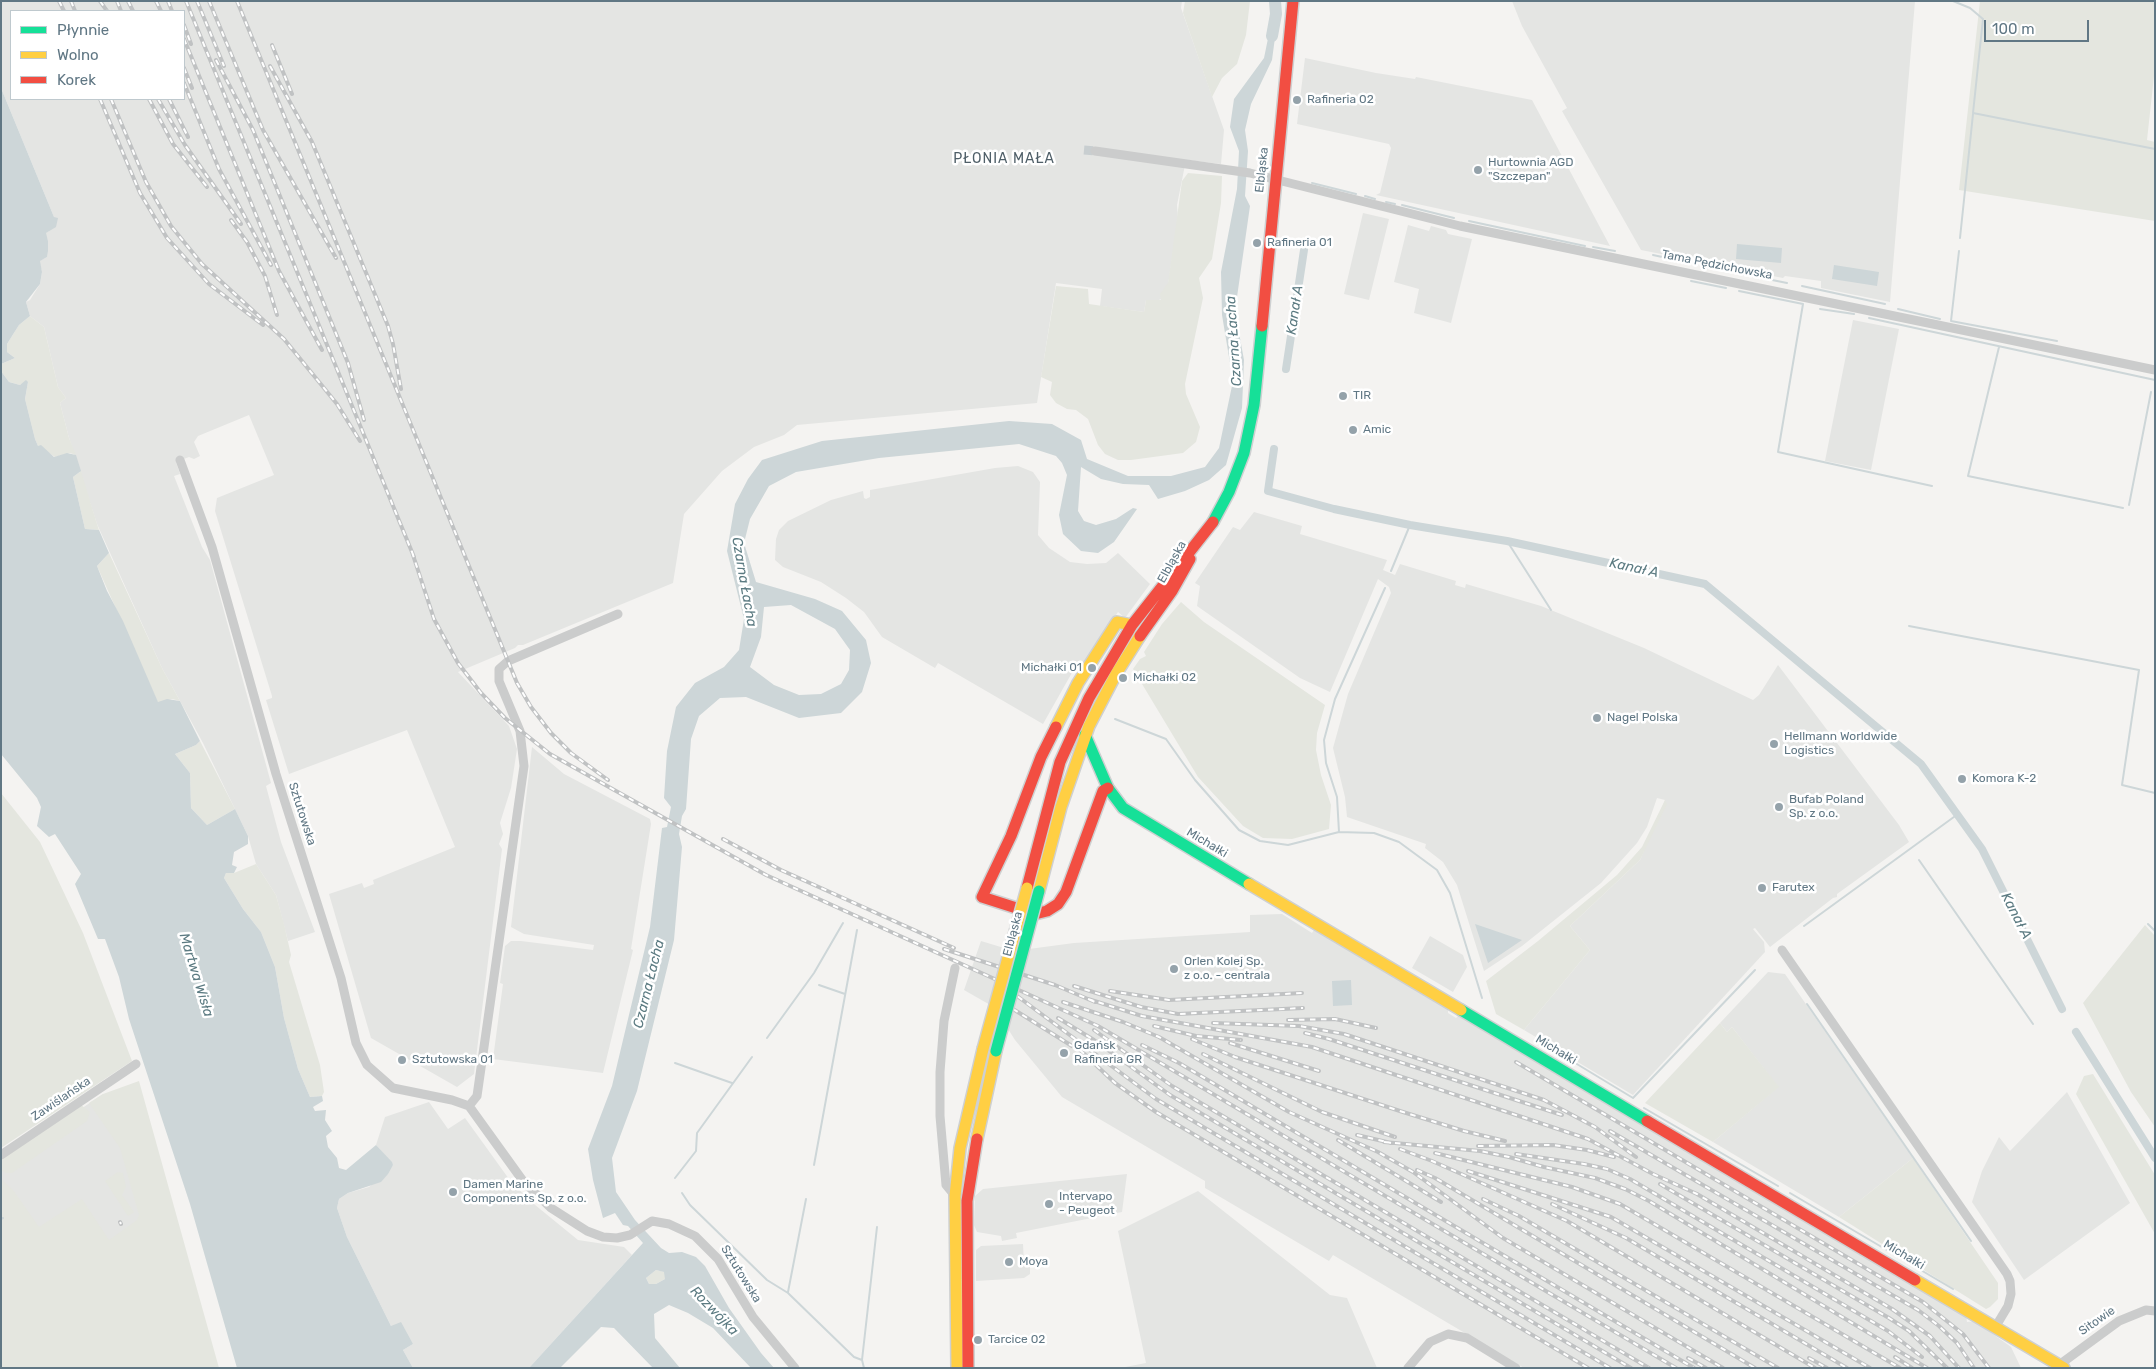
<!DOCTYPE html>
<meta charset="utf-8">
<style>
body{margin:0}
#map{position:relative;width:2156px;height:1369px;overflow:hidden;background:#f4f3f1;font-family:Rubik,sans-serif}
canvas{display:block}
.frame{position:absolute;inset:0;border:2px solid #607784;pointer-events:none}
.legend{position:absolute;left:10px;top:10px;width:175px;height:90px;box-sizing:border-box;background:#fff;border:1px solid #bfc9ce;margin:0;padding:6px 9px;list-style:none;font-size:15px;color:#607784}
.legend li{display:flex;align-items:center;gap:10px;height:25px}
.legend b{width:25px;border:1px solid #bfc9ce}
.scale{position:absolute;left:1984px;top:20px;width:105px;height:22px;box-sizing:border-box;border:2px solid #607784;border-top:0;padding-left:6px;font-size:15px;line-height:18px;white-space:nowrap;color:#607784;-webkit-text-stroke:4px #fff;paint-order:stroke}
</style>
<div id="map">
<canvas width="2156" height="1369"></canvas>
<div class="frame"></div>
<ul class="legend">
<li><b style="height:6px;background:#16e098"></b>Płynnie</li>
<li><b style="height:6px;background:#ffcf43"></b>Wolno</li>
<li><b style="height:6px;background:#f24e42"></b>Korek</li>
</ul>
<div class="scale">100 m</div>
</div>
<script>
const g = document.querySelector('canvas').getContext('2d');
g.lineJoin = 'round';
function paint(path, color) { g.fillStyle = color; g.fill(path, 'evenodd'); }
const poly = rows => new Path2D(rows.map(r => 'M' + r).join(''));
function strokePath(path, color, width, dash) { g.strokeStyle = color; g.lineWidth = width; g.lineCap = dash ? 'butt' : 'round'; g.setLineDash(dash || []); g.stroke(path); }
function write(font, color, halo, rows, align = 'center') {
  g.font = font + ' Rubik,sans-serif'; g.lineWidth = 5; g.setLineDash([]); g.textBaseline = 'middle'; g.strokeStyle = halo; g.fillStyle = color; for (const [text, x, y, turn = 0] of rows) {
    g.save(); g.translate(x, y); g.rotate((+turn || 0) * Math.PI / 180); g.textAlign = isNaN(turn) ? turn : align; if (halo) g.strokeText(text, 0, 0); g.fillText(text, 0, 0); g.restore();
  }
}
paint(poly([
 [1,1,1182,1,1181,8,1224,130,1221,164,1186,160,1177,205,1178,219,1166,298,1155,301,1146,300,1144,312,1100,306,1102,289,1056,283,1037,403,797,425,784,435,754,447,722,471,684,514,673,583,523,645,518,645,515,648,458,672,509,726,517,749,511,788,500,823,503,834,499,844,502,849,474,1074,457,1087,371,1038,329,894,362,883,364,888,374,884,373,880,455,847,407,730,289,774,266,700,272,698,272,696,215,511,217,498,274,475,249,415,198,436,194,442,200,456,194,459,189,457,176,462,180,474,174,476,202,547,210,560,271,783,266,786,281,842,315,932,288,941,276,895,256,864,248,836,203,743,162,668,97,524,69,438,60,403,66,398,58,387,44,327,30,316,26,302,30,300,40,284,42,272,39,261,47,257,48,241,45,233,49,231,54,217,1,88],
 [11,11,184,11,184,99,11,99],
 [1512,1,1915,1,1890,302,1821,288,1821,281,1785,276,1783,278,1641,250,1562,111,1567,108,1522,26],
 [1305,58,1376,73,1415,79,1416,77,1532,100,1610,246,1376,195,1380,193,1391,148,1389,144,1297,124],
 [1363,213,1389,219,1369,300,1344,294],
 [1408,225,1429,231,1431,226,1446,230,1448,234,1472,239,1451,323,1414,313,1419,289,1394,282],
 [1853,320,1899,329,1871,470,1825,461],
 [1018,466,1033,472,1040,482,1038,535,1049,548,1070,562,1087,564,1106,563,1118,553,1150,584,1125,618,1118,612,1082,665,1078,662,1043,724,938,663,935,668,882,637,864,612,846,598,821,582,783,567,775,560,776,539,779,530,788,521,831,500,863,491,864,498,866,499,870,497,870,490,995,468],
 [1254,512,1302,526,1300,534,1387,560,1383,570,1395,575,1400,564,1456,581,1455,585,1465,588,1466,584,1541,606,1644,648,1753,700,1759,695,1778,665,1899,825,1909,842,1837,894,1837,897,1833,898,1770,947,1755,928,1753,929,1764,942,1765,952,1633,1095,1524,1030,1590,950,1570,926,1640,860,1665,800,1657,798,1647,827,1637,843,1601,883,1522,946,1484,971,1457,885,1443,862,1425,848,1426,844,1347,817,1345,797,1333,748,1348,694,1391,593,1389,587,1378,579,1330,692,1300,678,1197,606,1200,586,1195,583,1233,527,1240,530],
 [532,747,564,774,650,819,651,824,631,949,633,950,603,1073,493,1059,503,984,500,983,505,946,511,941,521,941,593,950,594,945,524,934,511,927],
 [1282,914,1312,933,1314,930,1448,1008,1448,1013,1456,1018,1459,1015,1966,1315,1967,1322,1975,1321,2011,1347,2021,1368,1524,1368,1333,1255,1329,1261,1205,1188,1205,1181,1062,1097,1015,1040,998,1013,999,1010,964,990,981,941,1014,951,1074,943,1250,932,1250,915],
 [1430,936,1463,955,1467,967,1453,992,1412,968],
 [1768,972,1785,974,1913,1158,1839,1217,1713,1142,1778,1087,1732,1027,1727,1032,1720,1023],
 [2067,1092,2130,1203,2024,1280,1972,1202,1982,1171,1999,1137,2010,1151],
 [103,1094,156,1223,63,1287,1,1187,1,1163],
 [429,1102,448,1129,465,1118,509,1179,529,1200,578,1240,624,1247,632,1255,529,1368,413,1368,403,1350,413,1344,391,1326,347,1237,337,1208,339,1199,348,1193,369,1187,393,1165,376,1145,385,1117],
 [1127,1174,1122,1212,1016,1233,1017,1238,1002,1241,1001,1236,977,1232,974,1225,975,1196,983,1189],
 [1198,1191,1330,1295,1347,1298,1377,1368,1120,1368,1146,1363,1118,1231],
 [1023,1244,1024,1264,1030,1265,1030,1274,1024,1278,976,1281,976,1250,981,1246]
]), '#e4e5e3');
paint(poly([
 [1185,1,1250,1,1246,35,1237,64,1222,78,1212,97,1183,13],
 [1980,1,2155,1,2155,67,2147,140,2155,142,2155,221,1959,190],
 [1188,173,1222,176,1221,203,1212,259,1199,278,1203,298,1185,384,1186,394,1200,427,1196,442,1183,453,1131,460,1118,460,1105,454,1098,445,1088,419,1076,410,1067,409,1056,403,1050,395,1052,382,1041,377,1056,286,1088,289,1089,304,1144,312,1146,300,1161,300,1160,294,1168,283,1182,181],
 [30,316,44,327,58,387,66,398,60,403,69,438,76,455,70,453,55,457,38,446,35,439,25,399,28,382,20,385,9,382,1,371,1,364,15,358,7,352,7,344,19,325],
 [81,471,97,524,99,530,85,529,73,477],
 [109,553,162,668,180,701,172,699,158,703,97,566],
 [1181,602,1204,622,1325,705,1317,733,1316,750,1321,775,1331,805,1329,829,1292,839,1263,838,1243,826,1198,777,1133,669,1140,659,1146,656,1144,652,1162,624],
 [200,741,235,809,207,825,191,808,190,773,175,754,196,745],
 [1,793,40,842,83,933,132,1061,1,1148],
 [1665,800,1667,804,1640,860,1570,926,1590,950,1524,1030,1496,1014,1486,981,1538,941,1617,875,1642,847],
 [256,864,276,895,284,924,291,955,289,962,320,1065,324,1092,322,1096,310,1097,298,1069,284,1018,275,967,261,932,243,909,224,878,226,873,234,873],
 [2145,925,2155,936,2155,1127,2131,1092,2083,1003],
 [1720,1023,1727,1032,1732,1027,1779,1087,1713,1142,1645,1103],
 [2093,1074,2155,1175,2155,1234,2076,1094,2084,1076],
 [139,1081,219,1368,1,1368,1,1179,13,1190,39,1227,82,1199,109,1240,137,1220,139,1215,120,1148,89,1103,103,1094],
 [81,1105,90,1112,87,1121,12,1173,6,1173,1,1170,1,1159],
 [1913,1158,1998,1283,1998,1299,1990,1307,1986,1309,1839,1217],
 [118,1172,123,1173,126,1187,122,1195,134,1212,128,1216,105,1181],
 [656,1270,665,1272,665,1279,656,1284,649,1284,646,1278]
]), '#e4e6df');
paint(poly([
 [1273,14,1276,30,1272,60,1251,104,1245,130,1248,151,1245,196,1250,206,1235,311,1244,360,1242,408,1226,465,1209,480,1185,491,1158,499,1149,485,1123,484,1101,479,1081,467,1078,511,1084,521,1096,525,1116,519,1133,508,1137,509,1114,542,1098,553,1081,551,1063,534,1059,515,1067,475,1062,463,1056,456,1019,444,879,458,796,472,769,486,750,519,744,543,756,582,815,599,842,611,866,640,871,663,862,692,841,713,799,718,746,697,720,698,699,716,691,739,686,809,682,816,679,834,682,847,674,940,637,1091,612,1158,616,1192,635,1220,661,1248,669,1253,682,1252,696,1257,705,1266,729,1308,761,1353,774,1368,751,1368,713,1328,688,1313,669,1305,654,1314,655,1338,680,1368,653,1368,614,1328,601,1327,560,1368,529,1368,643,1243,628,1226,623,1225,615,1213,603,1218,593,1180,588,1149,612,1086,650,927,662,828,667,827,671,807,664,798,667,751,676,707,695,683,724,667,739,650,744,619,727,551,735,504,748,479,762,460,822,441,1009,421,1052,424,1081,440,1087,459,1128,476,1171,476,1205,467,1219,448,1233,381,1222,315,1221,272,1237,189,1239,151,1230,127,1234,99,1264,58],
 [791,605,835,629,850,650,849,670,841,684,821,694,799,695,774,685,750,667,761,637,764,607],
 [656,1270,664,1272,665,1279,656,1284,649,1284,646,1278],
 [1,88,54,217,58,218,56,227,46,233,48,241,48,251,47,257,40,261,42,272,40,284,26,302,30,316,19,325,7,344,7,352,15,358,1,364],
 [1737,244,1782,248,1781,263,1736,259],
 [1834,265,1879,272,1877,286,1832,279],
 [1,371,9,382,20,385,26,380,28,382,25,399,35,439,38,446,41,445,54,457,67,453,76,455,81,471,73,477,85,529,99,530,109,553,97,566,107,591,123,621,158,702,167,699,180,701,200,741,196,745,175,754,190,773,191,808,207,825,235,809,248,836,248,844,234,852,232,865,237,867,234,873,226,873,224,878,243,909,261,932,275,967,284,1018,298,1069,310,1097,322,1096,323,1101,313,1107,315,1111,326,1110,325,1120,332,1131,326,1136,328,1147,337,1158,339,1168,346,1170,376,1145,392,1162,393,1165,388,1174,381,1182,348,1193,339,1199,337,1208,347,1237,391,1326,401,1322,413,1344,403,1350,413,1368,237,1368,190,1204,129,1019,119,977,105,939,98,939,75,884,81,874,55,834,49,837,37,826,41,807,37,798,1,754],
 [1475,924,1522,940,1488,963],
 [1351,980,1352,1005,1333,1006,1332,981]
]), '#cdd6d8');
strokePath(poly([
 [1953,1,1970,8,1983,19,1973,113,2155,149],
 [1312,183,1356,194],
 [1365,196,1375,199],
 [1386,202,1395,204],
 [1402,205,1454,218],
 [1469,221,1585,246],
 [1960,238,1973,114],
 [1593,247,1615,251],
 [1959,251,1951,321,2057,341],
 [1653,255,1690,263],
 [1703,266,1787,283],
 [1691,281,1726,288],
 [1802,286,1885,304],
 [1739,291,1803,304,1778,452,1932,486],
 [1820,309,1854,314],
 [1898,309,1940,319],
 [1869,318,2155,380],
 [1999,347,1968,476,2123,508],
 [2129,505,2151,392],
 [1507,541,1551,610],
 [1391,571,1410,525],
 [1909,626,2139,670,2122,785,2155,793],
 [1115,719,1166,739,1195,780,1239,830,1260,841,1288,845,1339,832,1337,797,1326,763,1324,740,1335,699,1385,588],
 [1339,832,1374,833,1399,842,1437,870,1450,893,1482,998],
 [1919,860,2033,1024],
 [2148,924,2155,931],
 [1804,926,1958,814],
 [819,985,845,994],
 [1807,1004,1971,1241],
 [767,1038,814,973,843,923],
 [1562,1055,1633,1098,1755,970],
 [675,1063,732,1083],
 [1644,1108,1778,1186],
 [814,1165,857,930],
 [675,1178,696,1151,697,1133,752,1057],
 [682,1193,690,1205,767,1280,788,1293,854,1357,862,1360,864,1368],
 [1790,1193,1953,1289],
 [1,1219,3,1218],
 [788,1292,806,1199],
 [862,1360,877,1227]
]), '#cdd6d8', 2);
strokePath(poly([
 [1286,369,1304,250],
 [1274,449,1268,491,1334,509,1410,525,1507,541,1705,584,1921,764,1982,849,2062,1009],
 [2076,1032,2155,1158]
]), '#cdd6d8', 8);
strokePath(poly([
 [1272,36,1276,14,1275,1]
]), '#cdd6d8', 12);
strokePath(poly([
 [1084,150,1095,151]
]), '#c8ced0', 9, [9, 4.5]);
const fast = poly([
 [1213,522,1229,492,1244,453,1254,405,1262,326],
 [1085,735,1108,788,1123,808,1249,884],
 [1461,1010,1647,1121]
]);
const slow = poly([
 [1056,727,1078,683,1117,622,1132,625],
 [1249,884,1461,1010],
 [1039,891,1061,807,1089,726,1116,674,1140,636],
 [977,1139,996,1051],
 [1915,1280,2064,1368],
 [957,1368,955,1196,960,1148,983,1049]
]);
const jam = poly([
 [1262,326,1293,1],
 [1140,636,1172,591,1190,559],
 [1056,727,1041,757,1011,836,982,897,1035,914,1047,911,1058,904,1066,892,1103,791,1108,788],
 [1027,888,1060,762,1089,698,1132,625,1213,522],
 [1647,1121,1915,1280],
 [968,1368,967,1201,977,1139]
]);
strokePath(fast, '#ced0d1', 14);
strokePath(slow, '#ced0d1', 14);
strokePath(jam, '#ced0d1', 14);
strokePath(poly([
 [1095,151,1250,173,1460,226,2155,370],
 [180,460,212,547,276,774,341,978,356,1043,367,1065,393,1088,452,1100,469,1106,523,1181,551,1208,587,1231,603,1237,617,1238,630,1235,652,1221,669,1224,695,1236,718,1259,753,1317,795,1368],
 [1782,950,2007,1274,2010,1281,2011,1294,2008,1306,1996,1326],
 [955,968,944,1021,940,1072,940,1116,946,1185,955,1196,967,1201],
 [469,1106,477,1096,524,766,520,731,499,681,499,669,508,661,618,614],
 [1,1155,136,1064],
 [1408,1368,1430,1342,1448,1334,1467,1338,1516,1368],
 [2055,1368,2119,1321,2146,1310,2155,1311]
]), '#cbcccc', 9);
strokePath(fast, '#16e098', 11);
strokePath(slow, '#ffcf43', 11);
strokePath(jam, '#f24e42', 11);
const rail = poly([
 [59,1,64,11],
 [71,1,75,11],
 [100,1,107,11],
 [117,1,121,11],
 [128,1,133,11],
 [156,1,161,11],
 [168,1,172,11],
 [186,1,414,557],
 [197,1,224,66],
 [209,1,263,130,336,258],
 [237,1,517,683,531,707,551,733,571,753,608,780],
 [184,25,191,44],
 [184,39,279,271,322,350],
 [272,45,292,94],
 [216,60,253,130,348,363,364,420],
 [270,66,312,142,388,326,393,344,401,389],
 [184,68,192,88],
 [184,83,219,169,271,265],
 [100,99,140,193,167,238,209,284,263,325],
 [111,99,146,182,171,226,202,264,284,339,337,404,360,441],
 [149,99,173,144,207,187],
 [158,99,185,145,241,224],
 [169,99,188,137],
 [231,220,247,242,265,276,277,315],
 [412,552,434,619,458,663,481,693,505,718,550,754,766,875,1098,1026,1676,1368],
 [723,839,781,870,954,948],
 [944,949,1055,985,1095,1002],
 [1074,986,1141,1007,1178,1014,1303,1008],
 [1009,990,1156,1099,1610,1368],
 [1110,991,1169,1000,1302,993],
 [1088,999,1142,1016,1312,1047,1588,1139,1653,1174,1697,1194,1892,1309,1930,1336,1959,1368],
 [1063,1002,1123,1022,1159,1037,1289,1112,1378,1152,1413,1172,1503,1238,1723,1368],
 [1013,1009,1072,1046],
 [1058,1018,1094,1040,1170,1095,1631,1368],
 [1288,1020,1335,1019,1376,1028],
 [1213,1023,1299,1026,1344,1034,1544,1100,1595,1127,1636,1157],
 [1154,1026,1196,1036,1241,1040],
 [1094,1030,1172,1086,1649,1368],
 [1305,1033,1329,1039,1562,1115],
 [1192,1039,1235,1057,1403,1112,1464,1131,1505,1141],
 [1230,1043,1319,1071],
 [1142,1045,1179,1063,1694,1368],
 [1080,1050,1115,1083,1156,1112,1588,1368],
 [1203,1054,1322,1112,1395,1137],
 [1516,1062,1923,1302,1963,1334,1989,1368],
 [1610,1131,1918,1310,1939,1326,1957,1343,1974,1368],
 [1357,1135,1391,1143],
 [1338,1140,1441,1202],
 [1384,1142,1480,1151,1509,1157,1544,1167,1595,1178,1625,1189,1649,1201,1927,1368],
 [1478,1146,1553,1145,1587,1150,1614,1157],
 [1400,1149,1432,1161,1567,1221,1815,1368],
 [1435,1153,1572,1187,1620,1204,1900,1368],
 [1516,1154,1584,1164,1607,1169,1630,1179,1888,1331,1922,1357],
 [1417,1170,1435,1178,1755,1368],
 [1468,1171,1611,1217,1870,1368],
 [1660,1184,1889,1318,1909,1331,1947,1368],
 [1483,1199,1519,1216,1778,1368],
 [1552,1204,1626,1238,1847,1368],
 [120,1222,121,1224],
 [1895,1357,1912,1368],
 [1688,1358,1706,1368],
 [1809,1358,1827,1368]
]);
strokePath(rail, '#c0c2c3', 4);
strokePath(rail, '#fff', 2, [5.5]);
const fastBridge = poly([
 [996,1051,1039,891]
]);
const slowBridge = poly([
 [983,1049,1027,888]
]);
strokePath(fastBridge, '#ced0d1', 14, []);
strokePath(slowBridge, '#ced0d1', 14, []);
strokePath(fastBridge, '#16e098', 11);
strokePath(slowBridge, '#ffcf43', 11);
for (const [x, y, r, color] of [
 [1297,100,5,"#94a2aa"],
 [1478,170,5,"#94a2aa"],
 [1257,243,5,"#94a2aa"],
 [1343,396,5,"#94a2aa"],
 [1353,430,5,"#94a2aa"],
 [1092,668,5,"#94a2aa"],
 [1123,678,5,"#94a2aa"],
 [1597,718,5,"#94a2aa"],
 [1774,744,5,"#94a2aa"],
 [1962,779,5,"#94a2aa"],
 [1779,807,5,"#94a2aa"],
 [1762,888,5,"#94a2aa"],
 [1174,969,5,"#94a2aa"],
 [1064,1053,5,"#94a2aa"],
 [402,1060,5,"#94a2aa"],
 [453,1192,5,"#94a2aa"],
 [1049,1204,5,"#94a2aa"],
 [1009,1262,5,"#94a2aa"],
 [978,1340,5,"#94a2aa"]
]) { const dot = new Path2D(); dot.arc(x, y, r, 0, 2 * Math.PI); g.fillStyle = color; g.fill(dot); strokePath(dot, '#fff', 2); }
write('12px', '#607784', '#fff', [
 ["Rafineria 02",1307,100],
 ["Hurtownia AGD",1488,163],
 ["\"Szczepan\"",1488,177],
 ["Rafineria 01",1267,243],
 ["TIR",1353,396],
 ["Amic",1363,430],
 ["Michałki 01",1082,668,"right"],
 ["Michałki 02",1133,678],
 ["Nagel Polska",1607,718],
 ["Hellmann Worldwide",1784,737],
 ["Logistics",1784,751],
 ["Komora K-2",1972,779],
 ["Bufab Poland",1789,800],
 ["Sp. z o.o.",1789,814],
 ["Farutex",1772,888],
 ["Orlen Kolej Sp.",1184,962],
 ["z o.o. - centrala",1184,976],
 ["Gdańsk",1074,1046],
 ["Rafineria GR",1074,1060],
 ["Sztutowska 01",412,1060],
 ["Damen Marine",463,1185],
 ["Components Sp. z o.o.",463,1199],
 ["Intervapo",1059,1197],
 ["- Peugeot",1059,1211],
 ["Moya",1019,1262],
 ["Tarcice 02",988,1340]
], 'left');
write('12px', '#607784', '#fff', [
 ["Elbląska",1262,170,-84],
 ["Tama Pędzichowska",1717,265,11],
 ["Elbląska",1172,562,-61],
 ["Sztutowska",302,814,72],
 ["Michałki",1207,843,31],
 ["Elbląska",1013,934,-75],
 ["Michałki",1556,1050,31],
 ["Zawiślańska",61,1099,-34],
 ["Michałki",1904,1255,31],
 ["Sztutowska",741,1274,58],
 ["Sitowie",2097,1321,-35]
]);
g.letterSpacing = '1px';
write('14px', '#4f5f68', '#fff', [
 ["PŁONIA MAŁA",1004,159]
]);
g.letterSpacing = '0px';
write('italic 14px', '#5c7b82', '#fff', [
 ["Kanał A",1295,310,-82],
 ["Czarna Łacha",1234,341,-94],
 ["Kanał A",1634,568,12],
 ["Czarna Łacha",744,582,80],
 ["Kanał A",2016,916,63],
 ["Martwa Wisła",196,975,73],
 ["Czarna Łacha",649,984,-76],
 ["Rozwójka",714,1311,46]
]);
</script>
